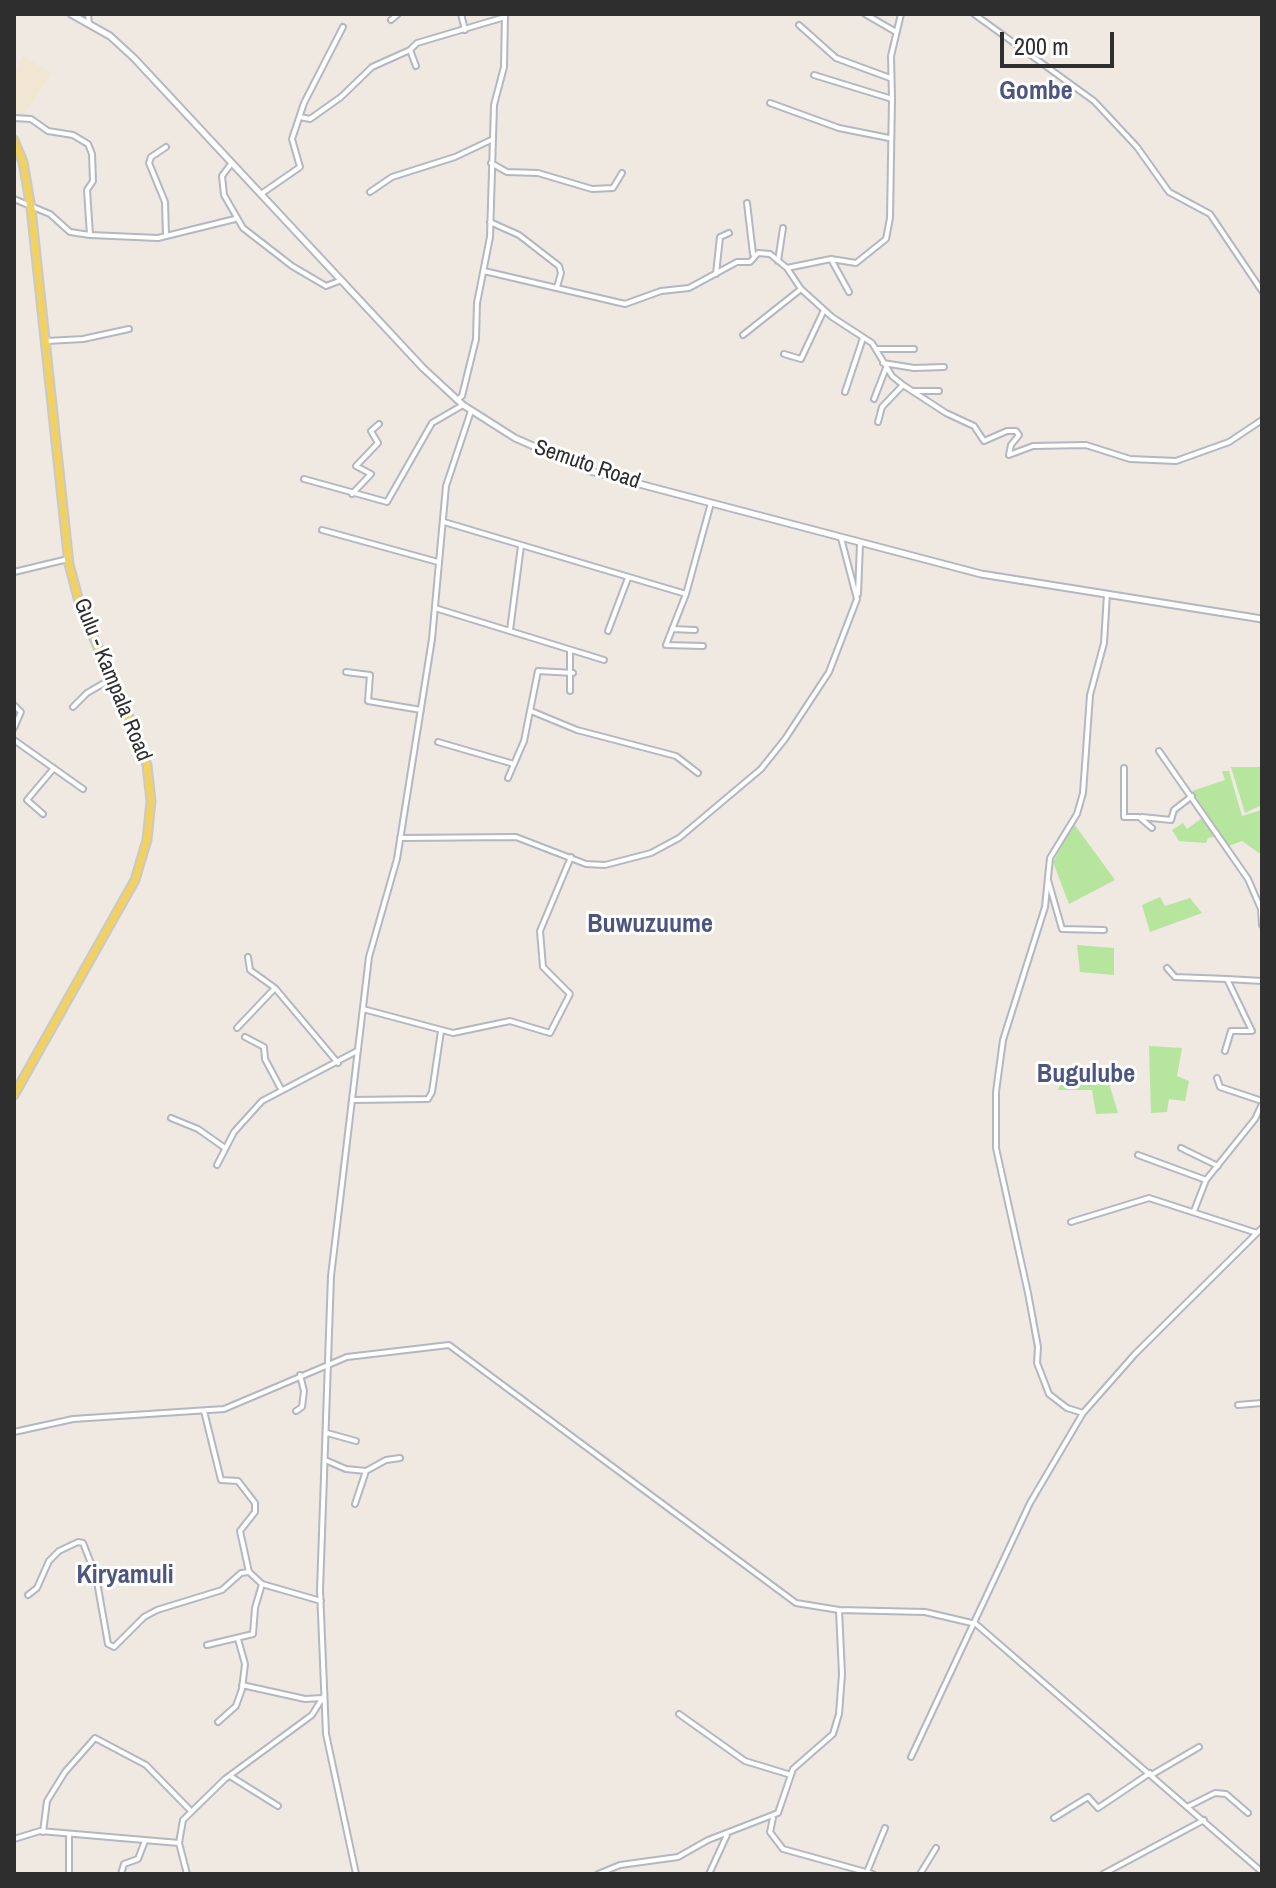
<!DOCTYPE html>
<style>
body{margin:0}
#map{position:relative;width:1276px;height:1888px;overflow:hidden;background:#efe9e1;font-family:"Archivo Narrow",sans-serif}
canvas{display:block}
.frame{position:absolute;inset:0;border:16px solid #2e2e2e;pointer-events:none}
.scale{position:absolute;left:1000px;top:32px;width:114px;height:36px;box-sizing:border-box;border:4px solid #2e2e2e;border-top:0;padding-left:10px;font-size:24px;line-height:28px;white-space:nowrap;color:#2e2e2e;-webkit-text-stroke:6px #fff;paint-order:stroke}
</style>
<div id="map">
<canvas width="1276" height="1888"></canvas>
<div class="frame"></div>
<div class="scale">200 m</div>
</div>
<script>
const g = document.querySelector('canvas').getContext('2d');
g.lineJoin = 'round';
function paint(path, color) { g.fillStyle = color; g.fill(path, 'evenodd'); }
const poly = rows => new Path2D(rows.map(r => 'M' + r).join(''));
function strokePath(path, color, width, dash) { g.strokeStyle = color; g.lineWidth = width; g.lineCap = dash ? 'butt' : 'round'; g.setLineDash(dash || []); g.stroke(path); }
function write(font, color, halo, rows, align = 'center') {
  g.font = font + ' "Archivo Narrow",sans-serif'; g.lineWidth = 6; g.setLineDash([]); g.textBaseline = 'middle'; g.strokeStyle = halo; g.fillStyle = color; for (const [text, x, y, turn = 0] of rows) {
    g.save(); g.translate(x, y); g.rotate((+turn || 0) * Math.PI / 180); g.textAlign = isNaN(turn) ? turn : align; if (halo) g.strokeText(text, 0, 0); g.fillText(text, 0, 0); g.restore();
  }
}
paint(poly([
 [23,56,51,73,21,120,14,117,14,74]
]), '#f0e6d1');
paint(poly([
 [1262,767,1262,805,1245,813,1231,767],
 [1222,771,1229,771,1242,816,1262,810,1262,851,1259,853,1242,841,1229,846,1192,791,1225,780],
 [1205,816,1219,836,1208,838,1206,843,1179,841,1172,830,1183,823,1187,829],
 [1074,824,1115,880,1069,904,1053,862],
 [1160,897,1165,906,1190,898,1202,913,1150,932,1142,905],
 [1077,945,1114,948,1114,975,1080,972],
 [1149,1046,1182,1048,1177,1076,1189,1081,1185,1101,1169,1099,1167,1112,1151,1113],
 [1108,1080,1118,1113,1096,1114,1092,1090,1058,1090,1061,1083]
]), '#b6e59e');
const street = poly([
 [88,14,89,24],
 [461,14,465,30],
 [865,14,896,32],
 [974,14,1094,101,1137,147,1169,192,1210,214,1262,291],
 [391,20,398,14],
 [799,25,836,58,890,78],
 [416,66,410,50,417,43,505,17],
 [814,75,892,99,891,56,901,14],
 [770,103,839,128,889,138],
 [300,117,310,119,341,97,372,67,410,50],
 [14,118,31,119,48,131,73,135,88,144,92,154,93,181,87,190,90,235,70,232,50,214,14,199],
 [491,163,507,172,538,173,592,189,613,188,622,173],
 [231,164,222,176,224,195,243,228,292,266,326,286,339,281],
 [370,192,392,177,455,157,491,140],
 [261,194,300,167,292,139,304,103,343,27],
 [747,203,753,254],
 [490,222,519,235,559,266,561,273,557,287],
 [90,235,158,238,235,219],
 [166,236,165,202,149,163,151,157,166,147],
 [778,261,783,228],
 [832,261,849,292],
 [787,268,801,289,832,317,872,343,892,376,903,385,946,413,974,426,984,441,1007,431,1016,431,1019,435,1011,445,1009,455,1033,446,1086,445,1130,459,1176,461,1229,442,1262,420],
 [484,271,625,304,661,291,689,288,737,262,750,262,758,253,770,254,787,268,831,259,856,263,886,239,890,218,892,99],
 [716,274,720,237,729,233],
 [743,335,801,289],
 [47,341,83,339,129,329],
 [877,349,914,349],
 [784,354,801,359,824,310],
 [883,363,914,368,944,367],
 [914,391,939,391],
 [845,392,863,338],
 [874,399,886,368],
 [457,400,462,396,476,339,477,303,490,237,494,105,504,67,505,14],
 [878,422,882,407,903,385],
 [304,479,387,502,432,423,463,405],
 [352,494,371,474,356,466,378,443,371,431,379,424],
 [444,522,686,594],
 [322,530,438,562],
 [14,572,68,559],
 [858,594,860,544],
 [435,608,604,660],
 [672,629,695,630],
 [510,630,521,546],
 [608,631,628,578],
 [703,646,666,645,686,594,711,503],
 [570,651,570,691],
 [346,672,370,675,368,701,421,710],
 [14,705,21,712,14,728],
 [73,707,87,693,111,679],
 [531,711,577,730,676,756,698,773],
 [14,740,83,789],
 [438,742,514,764],
 [1159,751,1248,879,1261,909,1262,925],
 [1124,768,1124,817,1139,817,1152,828],
 [508,778,524,741,538,671,573,673],
 [43,814,27,800,54,768],
 [1142,817,1171,820,1174,810,1192,796],
 [400,838,516,837,586,864,605,865,651,853,679,838,761,769,785,739,829,672,857,599,841,538],
 [1048,880,1062,929,1104,930],
 [248,957,250,970,275,988,338,1063],
 [1167,968,1175,977,1227,979,1252,1031,1231,1031,1225,1051],
 [1227,979,1262,981],
 [363,1009,453,1033,510,1021,550,1033,570,994,543,967,540,931,571,857],
 [237,1028,275,988],
 [245,1037,264,1047,265,1059,281,1089],
 [1217,1078,1220,1087,1262,1101],
 [352,1100,428,1099,432,1092,441,1031],
 [171,1118,198,1129,225,1148],
 [1181,1148,1218,1166],
 [1138,1155,1206,1180,1194,1211],
 [217,1165,234,1132,262,1101,357,1051],
 [1206,1180,1255,1119,1262,1104],
 [1071,1222,1149,1198,1257,1233],
 [1238,1405,1262,1403],
 [204,1411,221,1480,238,1481,255,1503,255,1512,240,1531,249,1572,262,1584,321,1601],
 [296,1411,302,1407,304,1391,300,1375],
 [1083,1413,1067,1408,1049,1394,1037,1363,1038,1347,1028,1293,996,1148,996,1092,1003,1040,1045,907,1050,858,1077,814,1083,793,1090,695,1104,643,1107,594],
 [14,1432,73,1419,224,1409,347,1357,449,1345,796,1603,839,1610,925,1612,976,1624,1262,1872],
 [327,1433,356,1441],
 [325,1460,346,1469,366,1471,386,1460,400,1458],
 [355,1504,366,1471],
 [28,1595,37,1588,49,1561,59,1551,78,1542,83,1543,96,1576,108,1644,114,1647,144,1617,157,1610,222,1590,241,1573,249,1572],
 [207,1645,253,1634,255,1608,262,1584],
 [242,1685,305,1699,322,1698],
 [679,1714,745,1761,791,1775],
 [218,1722,236,1706,242,1689,245,1664,238,1639],
 [911,1757,1030,1503,1083,1413,1135,1354,1262,1228],
 [1153,1774,1199,1747],
 [230,1776,278,1806],
 [1189,1806,1215,1793,1226,1794,1248,1813],
 [773,1818,770,1832,783,1849,873,1874],
 [1054,1818,1088,1797,1098,1808,1150,1773],
 [43,1832,47,1801,65,1772,95,1738,146,1765,191,1811],
 [69,1836,69,1874],
 [14,1839,40,1831,179,1843],
 [867,1872,885,1828],
 [121,1874,124,1864,138,1859,145,1841],
 [187,1874,179,1843,183,1820,225,1779,312,1715,323,1697],
 [356,1874,326,1734,320,1590,331,1276,369,957,397,859,432,639,446,486,471,411],
 [598,1874,620,1865,678,1857,708,1840,778,1813,793,1769,833,1734,839,1714,842,1674,839,1610],
 [709,1874,727,1835],
 [920,1874,936,1848],
 [1103,1874,1204,1820]
]);
const secondary = poly([
 [71,14,110,36,134,58,423,368,463,405,515,438,590,471,981,574,1262,619]
]);
const primary = poly([
 [14,140,23,162,31,208,69,564,81,609,136,733,147,765,151,801,147,840,135,880,14,1095]
]);
strokePath(street, '#b4b7c1', 8);
strokePath(secondary, '#b4b7c1', 9);
strokePath(primary, '#c9c9c9', 11);
strokePath(street, '#fff', 4);
strokePath(secondary, '#fff', 5);
strokePath(primary, '#f2d163', 7);
write('22px', '#2e2e2e', '#fff', [
 ["Semuto Road",587,465,19],
 ["Gulu - Kampala Road",112,680,68]
]);
write('bold 26px', '#4d5680', '#fff', [
 ["Gombe",1036,92],
 ["Buwuzuume",650,925],
 ["Bugulube",1086,1075],
 ["Kiryamuli",125,1576]
]);
</script>
